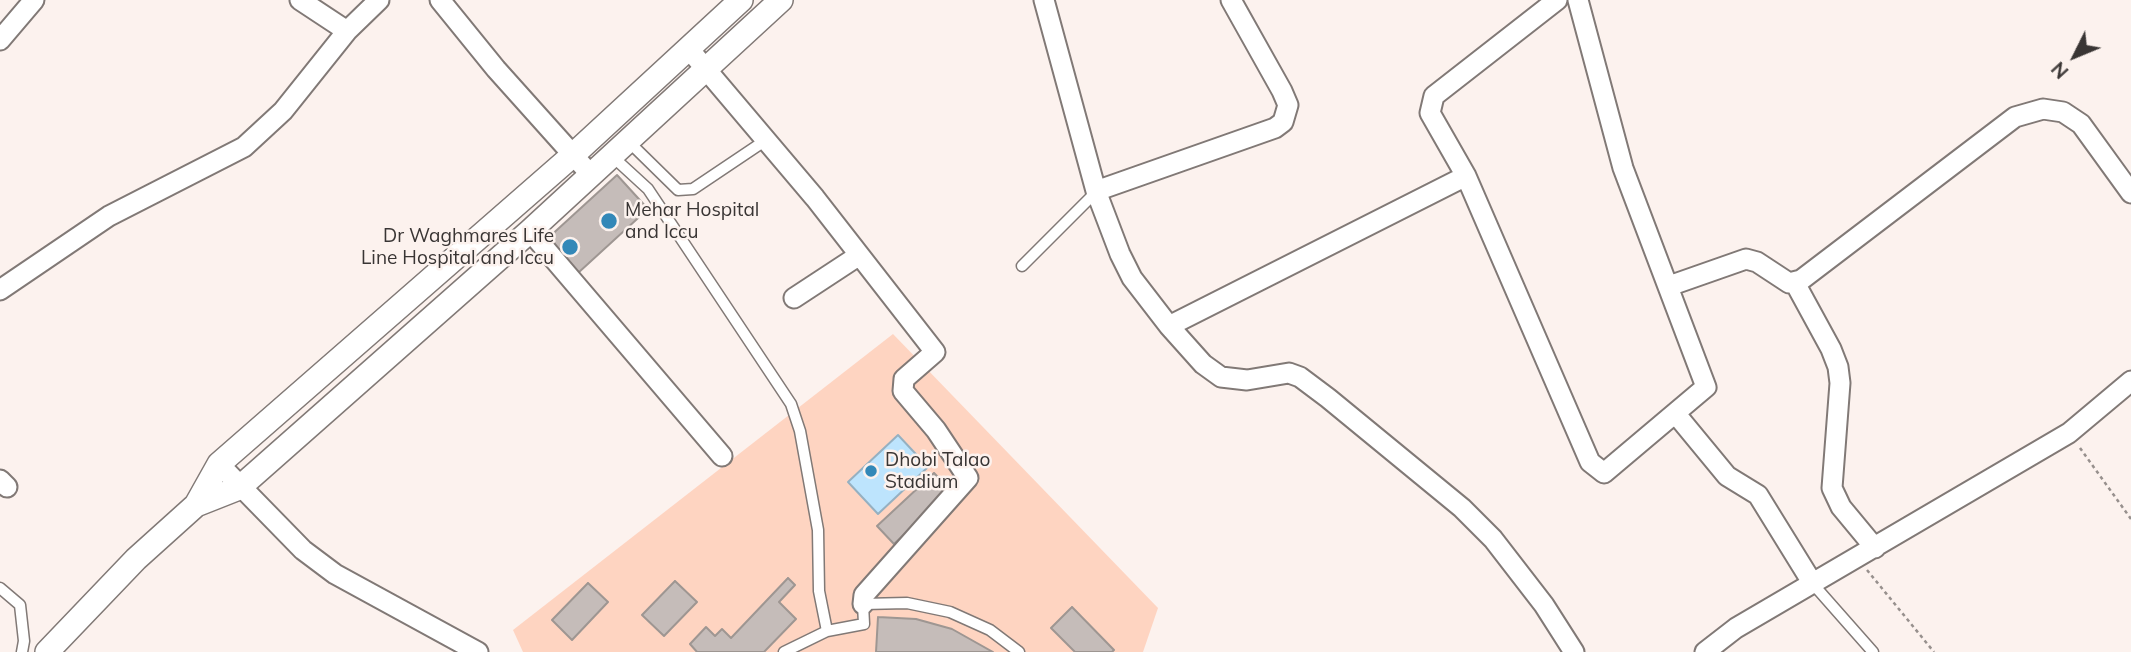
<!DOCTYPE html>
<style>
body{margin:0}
#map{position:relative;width:2131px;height:652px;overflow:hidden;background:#fcf2ee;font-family:Mulish,sans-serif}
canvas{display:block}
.north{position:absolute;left:2040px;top:21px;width:70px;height:70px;-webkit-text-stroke:5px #fcf2ee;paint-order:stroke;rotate:227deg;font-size:19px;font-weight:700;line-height:28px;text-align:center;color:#393534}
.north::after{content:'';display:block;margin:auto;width:24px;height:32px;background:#393534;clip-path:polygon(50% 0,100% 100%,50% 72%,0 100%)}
</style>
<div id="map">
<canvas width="2131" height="652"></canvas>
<div class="north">N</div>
</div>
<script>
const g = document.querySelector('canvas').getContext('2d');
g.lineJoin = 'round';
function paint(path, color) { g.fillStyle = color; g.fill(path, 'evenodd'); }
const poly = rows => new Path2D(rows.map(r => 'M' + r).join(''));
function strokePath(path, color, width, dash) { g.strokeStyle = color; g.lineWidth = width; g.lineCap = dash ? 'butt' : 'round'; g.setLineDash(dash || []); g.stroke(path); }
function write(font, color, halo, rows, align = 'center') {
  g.font = font + ' Mulish,sans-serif'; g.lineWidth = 5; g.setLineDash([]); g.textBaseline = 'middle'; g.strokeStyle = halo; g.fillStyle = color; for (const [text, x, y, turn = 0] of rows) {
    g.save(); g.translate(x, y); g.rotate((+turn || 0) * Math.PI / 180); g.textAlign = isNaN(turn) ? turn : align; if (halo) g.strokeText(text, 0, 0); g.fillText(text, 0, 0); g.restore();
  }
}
paint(poly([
 [893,334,1158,608,1143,652,523,652,513,630]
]), '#fed4c1');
const water = poly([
 [898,435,928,467,878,514,848,482,898,435]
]);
paint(water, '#bde4fd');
strokePath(water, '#95b0c1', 2);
const building = poly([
 [617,175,648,209,578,273,547,239,617,175],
 [934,473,951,490,894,544,877,526,934,473],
 [788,578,795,585,779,602,796,619,764,652,697,652,690,644,706,627,715,636,722,629,731,638,788,578],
 [675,581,697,602,664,636,642,615,675,581],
 [588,583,608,602,572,640,552,620,588,583],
 [1072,607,1114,650,1112,652,1075,652,1051,628,1072,607],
 [878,617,916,619,952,629,993,652,876,652,878,617]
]);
paint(building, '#c5bcb9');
strokePath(building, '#9e9692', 2);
const service = poly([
 [628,141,678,190,693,189,766,140],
 [612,156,648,189,791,404,800,431,818,530,819,591,827,631],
 [1022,266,1096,192],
 [1813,584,1873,652],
 [0,588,20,605,24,641,22,652],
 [784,652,827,631,864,624,863,604,907,603,950,612,990,630,1019,652]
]);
const minor = poly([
 [300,0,347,31],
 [440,0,496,69,591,175],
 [1044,0,1096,191,1120,254,1132,278,1169,326,1203,364,1221,377,1247,380,1289,373,1300,377,1328,398,1462,508,1493,539,1544,605,1574,652],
 [1557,0,1434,96,1430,113,1466,176,1590,462,1604,473,1706,387,1623,168,1578,0],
 [0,40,34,0],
 [688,48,815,198,935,352,904,379,903,391,936,430,968,478,864,595,863,604],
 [1096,191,1275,128,1283,122,1288,105,1282,91,1231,0],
 [530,231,722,456],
 [1795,283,1831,349,1838,367,1840,383,1832,488,1841,507,1875,548],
 [1669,286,1746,259,1757,262,1789,283,1801,280,2015,117,2043,109,2063,112,2081,124,2131,193],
 [0,290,109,216,244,147,283,111,347,31,379,0],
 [794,298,858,256],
 [1169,326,1466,176],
 [1675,413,1727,476,1758,495,1813,584],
 [219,464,303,550,335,574,478,652],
 [0,480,7,487],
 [1705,652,1736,628,2069,433,2131,381]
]);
const tertiary = poly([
 [196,505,239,488,530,231,781,0],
 [47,652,136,559,196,505,219,464,573,155,741,0]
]);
strokePath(service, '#817976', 13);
strokePath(minor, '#817976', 23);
strokePath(tertiary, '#817976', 26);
strokePath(poly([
 [2080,448,2131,519],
 [1867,570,1934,652]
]), '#97908d', 2.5, [3.5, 3.5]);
strokePath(service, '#fff', 10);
strokePath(minor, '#fff', 19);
strokePath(tertiary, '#fff', 23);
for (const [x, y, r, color] of [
 [609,221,9,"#3388b8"],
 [570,247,9,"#3388b8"],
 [871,471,7,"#3388b8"]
]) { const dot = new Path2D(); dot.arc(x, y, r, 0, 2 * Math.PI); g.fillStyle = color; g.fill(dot); strokePath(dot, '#fcf2ee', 2.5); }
write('19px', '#393534', '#fcf2ee', [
 ["Mehar Hospital",625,210],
 ["and Iccu",625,232],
 ["Dr Waghmares Life",554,236,"right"],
 ["Line Hospital and Iccu",554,258,"right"],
 ["Dhobi Talao",885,460],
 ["Stadium",885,482]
], 'left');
</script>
